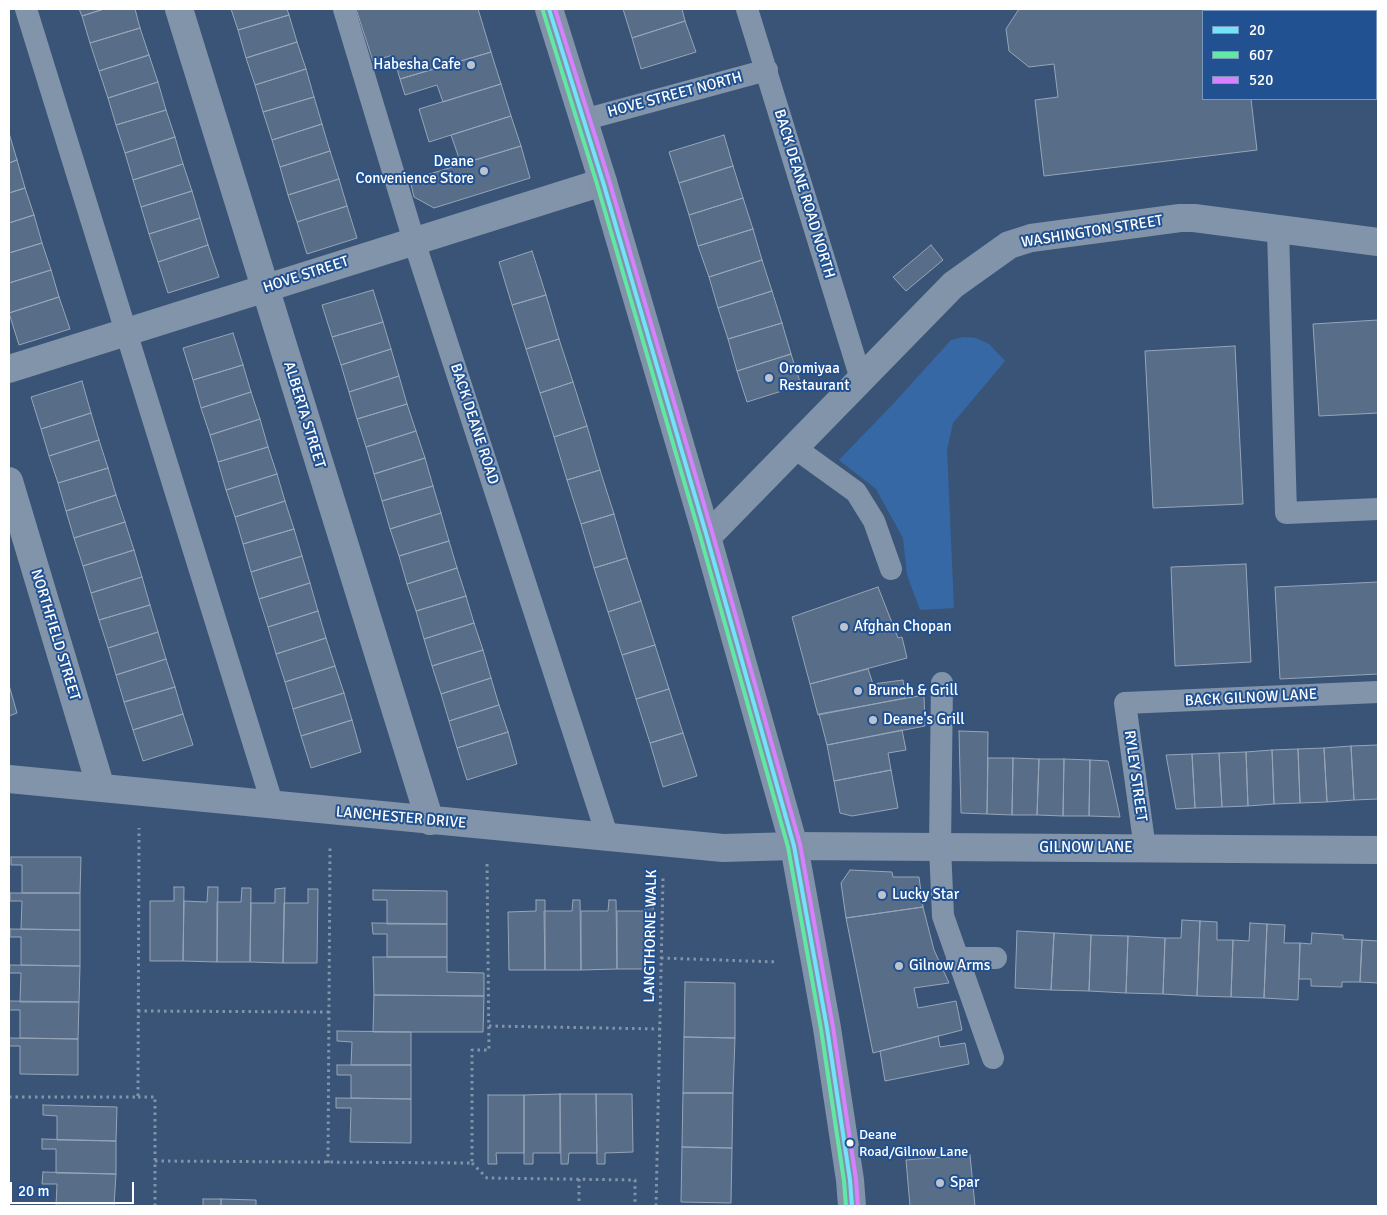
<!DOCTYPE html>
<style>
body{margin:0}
#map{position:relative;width:1387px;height:1215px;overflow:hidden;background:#3a5477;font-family:Signika,sans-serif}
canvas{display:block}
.frame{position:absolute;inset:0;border:10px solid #fff;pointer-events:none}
.legend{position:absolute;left:1202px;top:10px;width:175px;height:90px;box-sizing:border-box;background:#215190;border:1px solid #7a97bc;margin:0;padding:6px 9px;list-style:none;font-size:15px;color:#fff}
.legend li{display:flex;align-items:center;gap:10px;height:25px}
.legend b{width:25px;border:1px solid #7a97bc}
.scale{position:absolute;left:10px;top:1182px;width:124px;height:22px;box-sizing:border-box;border:2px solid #fff;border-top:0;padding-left:6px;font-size:15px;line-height:18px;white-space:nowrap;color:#fff;-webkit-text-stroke:4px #215190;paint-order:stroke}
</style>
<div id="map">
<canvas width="1387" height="1215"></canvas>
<div class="frame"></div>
<ul class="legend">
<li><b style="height:6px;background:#73e2fa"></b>20</li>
<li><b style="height:6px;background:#60e9a3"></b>607</li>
<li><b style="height:6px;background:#d880ff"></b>520</li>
</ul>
<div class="scale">20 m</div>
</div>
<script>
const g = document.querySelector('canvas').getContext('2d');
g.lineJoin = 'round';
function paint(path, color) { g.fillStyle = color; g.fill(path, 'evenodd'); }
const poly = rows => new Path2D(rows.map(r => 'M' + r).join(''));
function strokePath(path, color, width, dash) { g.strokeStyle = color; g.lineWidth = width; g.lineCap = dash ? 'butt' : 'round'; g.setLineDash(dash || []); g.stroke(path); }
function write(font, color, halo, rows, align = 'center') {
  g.font = font + ' Signika,sans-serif'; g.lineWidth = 4; g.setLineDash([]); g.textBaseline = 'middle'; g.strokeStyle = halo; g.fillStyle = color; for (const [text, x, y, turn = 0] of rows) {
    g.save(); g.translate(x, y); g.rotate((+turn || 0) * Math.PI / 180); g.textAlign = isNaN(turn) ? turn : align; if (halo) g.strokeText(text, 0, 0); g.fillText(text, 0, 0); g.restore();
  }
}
paint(poly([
 [963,337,976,338,989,344,1005,361,953,423,947,450,954,608,920,610,907,575,903,538,876,489,839,460,894,403,951,340]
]), '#3668a6');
const building = poly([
 [79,9,104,9,82,16,79,9],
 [104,9,135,9,140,28,90,43,82,16,104,9],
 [231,9,287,9,289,15,238,30,231,9],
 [356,9,478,9,491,52,400,79,393,55,373,61,356,9],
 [623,9,682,9,685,21,632,38,623,9],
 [1019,9,1240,9,1240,11,1203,11,1203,99,1251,99,1257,150,1044,176,1035,100,1058,97,1054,64,1029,67,1009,51,1006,29,1019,9],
 [289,15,297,42,246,58,238,30,289,15],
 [685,21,696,52,641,69,632,38,685,21],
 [140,28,149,55,99,71,90,43,140,28],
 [297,42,306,69,255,85,246,58,297,42],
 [491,52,501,84,443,102,437,85,405,95,400,79,491,52],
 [149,55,158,82,108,98,99,71,149,55],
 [306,69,314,97,263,112,255,85,306,69],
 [158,82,166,110,116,125,108,98,158,82],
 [501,84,511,116,429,142,419,109,501,84],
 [314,97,322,124,272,140,263,112,314,97],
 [166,110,175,137,125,153,116,125,166,110],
 [511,116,521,146,461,164,451,135,511,116],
 [322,124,330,151,280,167,272,140,322,124],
 [9,133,17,160,9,163,9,133],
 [724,135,733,166,679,183,669,152,724,135],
 [175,137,183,164,133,180,125,153,175,137],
 [521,146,530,178,434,208,414,197,410,180,521,146],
 [330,151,339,179,288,195,280,167,330,151],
 [17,160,25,188,9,193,9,163,17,160],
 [183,164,192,191,141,207,133,180,183,164],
 [733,166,743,198,689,215,679,183,733,166],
 [339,179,347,206,297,222,288,195,339,179],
 [25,188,34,215,9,223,9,193,25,188],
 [192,191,200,218,149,234,141,207,192,191],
 [743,198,753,229,698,246,689,215,743,198],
 [347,206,357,238,307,254,297,222,347,206],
 [34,215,42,243,9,253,9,223,34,215],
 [200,218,208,245,158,262,149,234,200,218],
 [753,229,762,260,709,277,698,246,753,229],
 [42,243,51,270,9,283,9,253,42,243],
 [208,245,219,277,168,293,158,262,208,245],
 [931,245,943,260,906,291,893,277,931,245],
 [532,251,546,295,512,305,499,262,532,251],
 [762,260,772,291,718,308,709,277,762,260],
 [51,270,59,297,9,313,9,283,51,270],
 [373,290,383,322,332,337,322,305,373,290],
 [772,291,782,323,728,339,718,308,772,291],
 [546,295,559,339,526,349,512,305,546,295],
 [59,297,70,329,19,345,9,313,59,297],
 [1378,320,1378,413,1319,416,1313,324,1378,320],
 [383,322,391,349,341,365,332,337,383,322],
 [782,323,791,354,737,371,728,339,782,323],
 [233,333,243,365,193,380,183,348,233,333],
 [559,339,573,382,540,393,526,349,559,339],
 [1235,346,1243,504,1153,508,1145,351,1235,346],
 [391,349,399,376,349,392,341,365,391,349],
 [791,354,801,385,747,402,737,371,791,354],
 [243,365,251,392,201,408,193,380,243,365],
 [399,376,407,404,357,419,349,392,399,376],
 [82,381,91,413,41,429,31,397,82,381],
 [573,382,587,426,554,437,540,393,573,382],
 [251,392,260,419,210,435,201,408,251,392],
 [407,404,416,431,366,447,357,419,407,404],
 [91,413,99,440,49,456,41,429,91,413],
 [260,419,268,447,218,462,210,435,260,419],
 [587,426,600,470,567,480,554,437,587,426],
 [416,431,425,458,374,474,366,447,416,431],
 [99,440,108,468,58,483,49,456,99,440],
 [268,447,277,474,226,490,218,462,268,447],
 [425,458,433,486,382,501,374,474,425,458],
 [108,468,116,495,66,511,58,483,108,468],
 [600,470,614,514,581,524,567,480,600,470],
 [277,474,285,501,235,517,226,490,277,474],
 [433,486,441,513,390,529,382,501,433,486],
 [116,495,125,522,74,538,66,511,116,495],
 [285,501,294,529,243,544,235,517,285,501],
 [441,513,449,541,399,556,390,529,441,513],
 [614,514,627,558,594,568,581,524,614,514],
 [125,522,134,550,83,566,74,538,125,522],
 [294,529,302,556,251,572,243,544,294,529],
 [449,541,457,568,407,584,399,556,449,541],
 [134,550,142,577,91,593,83,566,134,550],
 [302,556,310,583,259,599,251,572,302,556],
 [627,558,641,601,608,612,594,568,627,558],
 [1246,564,1251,662,1175,666,1171,567,1246,564],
 [457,568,466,596,416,611,407,584,457,568],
 [142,577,150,605,99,620,91,593,142,577],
 [1378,582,1378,674,1280,679,1275,587,1378,582],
 [310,583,318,611,268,627,259,599,310,583],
 [878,587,898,638,902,637,907,658,810,684,792,617,878,587],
 [466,596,474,623,424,639,416,611,466,596],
 [641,601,655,645,622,655,608,612,641,601],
 [150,605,158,632,108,648,99,620,150,605],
 [318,611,326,638,276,654,268,627,318,611],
 [474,623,483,650,432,666,424,639,474,623],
 [158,632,166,659,116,675,108,648,158,632],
 [326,638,335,666,285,682,276,654,326,638],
 [655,645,669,689,636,699,622,655,655,645],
 [483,650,491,678,441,694,432,666,483,650],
 [166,659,175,687,124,702,116,675,166,659],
 [335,666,344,693,293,709,285,682,335,666],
 [868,669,873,684,903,680,905,698,818,715,810,684,868,669],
 [491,678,499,705,449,721,441,694,491,678],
 [9,685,17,713,9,716,9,685],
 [175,687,183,714,133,730,124,702,175,687],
 [669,689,683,733,650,743,636,699,669,689],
 [344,693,352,720,301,736,293,709,344,693],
 [924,695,925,726,827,745,819,714,924,695],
 [499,705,508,732,457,748,449,721,499,705],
 [183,714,193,745,143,761,133,730,183,714],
 [352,720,361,752,311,768,301,736,352,720],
 [902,730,906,750,888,753,891,770,834,781,827,745,902,730],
 [959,731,988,732,987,814,961,813,959,731],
 [508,732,517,764,467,780,457,748,508,732],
 [683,733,697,776,663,787,650,743,683,733],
 [1378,745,1378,799,1354,800,1351,746,1378,745],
 [1351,746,1354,800,1327,802,1324,748,1351,746],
 [1324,748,1327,802,1300,803,1298,749,1324,748],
 [1298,749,1300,803,1274,804,1272,750,1298,749],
 [1272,750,1274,804,1248,806,1246,752,1272,750],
 [1246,752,1248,806,1222,807,1219,753,1246,752],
 [1219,753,1222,807,1195,808,1192,754,1219,753],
 [1192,754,1195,808,1176,809,1166,755,1192,754],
 [988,758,1013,758,1012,815,987,814,988,758],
 [1013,758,1039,759,1037,815,1012,815,1013,758],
 [1039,759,1064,759,1063,816,1037,815,1039,759],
 [1064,759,1090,760,1089,816,1063,816,1064,759],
 [1090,760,1108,761,1120,817,1089,816,1090,760],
 [891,770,898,808,852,816,840,813,834,781,891,770],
 [11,857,81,857,80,893,22,893,22,865,11,865,11,857],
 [850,870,892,872,893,877,919,877,923,907,846,918,841,883,850,870],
 [174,887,184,887,183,961,150,961,150,901,174,901,174,887],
 [208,887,218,887,217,962,183,961,184,901,207,902,208,887],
 [242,888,251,888,250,962,217,962,217,902,241,902,242,888],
 [285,888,283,963,250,962,251,903,275,903,275,889,285,888],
 [308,889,318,889,317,963,283,963,284,903,308,903,308,889],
 [373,890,447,891,447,924,387,924,387,900,373,900,373,890],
 [10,893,80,893,80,930,21,929,22,901,10,901,10,893],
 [653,899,654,969,617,969,617,911,645,911,645,900,653,899],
 [536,900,545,900,545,970,509,970,508,912,536,911,536,900],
 [573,900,580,900,581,970,545,970,544,911,572,911,573,900],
 [609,900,616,900,617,969,581,970,581,911,608,911,609,900],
 [923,907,934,950,949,983,914,988,918,1008,956,1001,962,1030,873,1053,846,918,923,907],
 [1182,920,1200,921,1197,996,1163,994,1165,938,1181,938,1182,920],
 [1200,921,1217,922,1217,940,1233,940,1231,997,1197,996,1200,921],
 [372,923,447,924,447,957,387,957,387,934,373,934,372,923],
 [1250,923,1267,924,1264,998,1231,997,1233,940,1249,941,1250,923],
 [1267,924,1285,925,1284,943,1300,943,1298,1000,1264,998,1267,924],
 [10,929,80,930,80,966,21,965,21,937,10,937,10,929],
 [1017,931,1054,933,1051,990,1015,988,1017,931],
 [1054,933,1091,935,1089,991,1051,990,1054,933],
 [1312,933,1343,935,1343,939,1362,940,1360,982,1342,982,1342,987,1311,986,1311,979,1299,979,1300,943,1311,944,1312,933],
 [1091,935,1128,936,1126,993,1089,991,1091,935],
 [1128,936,1165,938,1163,994,1126,993,1128,936],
 [1362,940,1378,941,1378,983,1360,982,1362,940],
 [373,957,447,957,447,972,484,973,484,996,374,995,373,957],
 [10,965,80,966,79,1002,20,1002,21,973,9,973,10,965],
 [685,982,735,983,735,1038,684,1037,685,982],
 [374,995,484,996,483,1032,373,1032,374,995],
 [9,1001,79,1002,78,1039,20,1038,20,1010,9,1010,9,1001],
 [337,1031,411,1032,411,1065,351,1065,352,1042,337,1041,337,1031],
 [938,1036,940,1047,965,1043,969,1064,885,1081,880,1051,938,1036],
 [684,1037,735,1038,733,1093,683,1093,684,1037],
 [9,1038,78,1039,78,1075,20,1074,20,1046,9,1046,9,1038],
 [337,1065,411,1065,411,1099,351,1098,351,1075,337,1075,337,1065],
 [683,1093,733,1093,732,1148,682,1147,683,1093],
 [560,1094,560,1153,533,1153,533,1164,524,1164,524,1095,560,1094],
 [560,1094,596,1094,597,1153,569,1153,568,1164,561,1164,560,1094],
 [596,1094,632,1094,633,1152,605,1153,605,1164,597,1164,596,1094],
 [488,1095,524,1095,524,1153,496,1153,497,1164,488,1164,488,1095],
 [336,1098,411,1099,411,1143,350,1142,351,1108,336,1108,336,1098],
 [43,1105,117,1107,116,1141,57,1140,57,1116,43,1115,43,1105],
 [42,1139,116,1141,116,1174,56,1173,56,1149,42,1149,42,1139],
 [682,1147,732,1148,731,1203,681,1202,682,1147],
 [970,1155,975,1206,910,1206,906,1160,970,1155],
 [43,1172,116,1174,114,1206,56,1206,57,1184,42,1184,43,1172],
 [203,1199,221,1199,221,1206,203,1206,203,1199],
 [221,1199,256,1200,256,1206,221,1206,221,1199]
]);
paint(building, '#586d88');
strokePath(building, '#96a5b8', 1);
strokePath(poly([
 [661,958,778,962],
 [138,1011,329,1012],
 [489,1026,660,1029],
 [9,1097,138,1097,139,828],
 [138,1097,155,1097,155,1206],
 [155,1161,472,1163,472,1050,489,1050,487,860],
 [328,1163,330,847],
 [472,1163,487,1178,635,1180,635,1206],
 [579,1179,579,1206],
 [656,1206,663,878]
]), '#8294aa', 3, [2.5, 4]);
strokePath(poly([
 [26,9,273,806],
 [344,9,414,241,608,838],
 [747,9,861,379],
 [583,120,767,70],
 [1278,230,1286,513,1378,509],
 [795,448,856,492,874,521,891,569],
 [942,683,940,847,943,916,993,1058],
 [1145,849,1125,703,1378,692],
 [957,958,996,958]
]), '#8294aa', 22);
strokePath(poly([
 [179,9,430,821],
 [9,369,603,182],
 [9,481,101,788],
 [707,537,953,285,1009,245,1031,238,1180,218,1194,218,1378,242],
 [9,779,723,848,794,846,1378,850]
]), '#8294aa', 28);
strokePath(poly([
 [549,9,603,182,707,537,794,846,827,1028,850,1180,852,1206]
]), '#8192a9', 28);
strokePath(poly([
 [549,9,603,182,707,537,794,846,827,1028,850,1180,852,1206]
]), '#73e2fa', 4);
strokePath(poly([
 [543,11,597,184,701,539,788,847,821,1029,844,1181,846,1206]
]), '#60e9a3', 4);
strokePath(poly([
 [555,9,609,180,713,535,800,844,833,1027,856,1179,858,1206]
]), '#d880ff', 4);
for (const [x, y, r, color] of [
 [471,65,5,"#bac3cf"],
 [484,171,5,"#bac3cf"],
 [769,378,5,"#bac3cf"],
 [844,627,5,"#bac3cf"],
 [858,691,5,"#bac3cf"],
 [873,720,5,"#bac3cf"],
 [882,895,5,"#bac3cf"],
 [899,966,5,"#bac3cf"],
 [850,1143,4.5,"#fff"],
 [940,1183,5,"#bac3cf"]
]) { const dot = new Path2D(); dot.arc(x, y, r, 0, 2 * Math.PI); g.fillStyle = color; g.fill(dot); strokePath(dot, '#215190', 2); }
write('14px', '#fff', '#215190', [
 ["Deane",859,1135],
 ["Road/Gilnow Lane",859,1152]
], 'left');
write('15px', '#fff', '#215190', [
 ["Habesha Cafe",461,65,"right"],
 ["Deane",474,162,"right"],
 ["Convenience Store",474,179,"right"],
 ["Oromiyaa",779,369],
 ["Restaurant",779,386],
 ["Afghan Chopan",854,627],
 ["Brunch & Grill",868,691],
 ["Deane's Grill",883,720],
 ["Lucky Star",892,895],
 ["Gilnow Arms",909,966],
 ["Spar",950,1183]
], 'left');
write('15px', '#fff', '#215190', [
 ["HOVE STREET NORTH",675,95,-15],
 ["BACK DEANE ROAD NORTH",804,194,73],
 ["WASHINGTON STREET",1092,232,-9],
 ["HOVE STREET",306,275,-18],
 ["ALBERTA STREET",304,415,73],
 ["BACK DEANE ROAD",474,424,72],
 ["NORTHFIELD STREET",55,635,73],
 ["BACK GILNOW LANE",1251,698,-3],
 ["RYLEY STREET",1135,776,82],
 ["LANCHESTER DRIVE",401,818,5],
 ["GILNOW LANE",1086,848],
 ["LANGTHORNE WALK",651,936,-89]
]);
</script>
